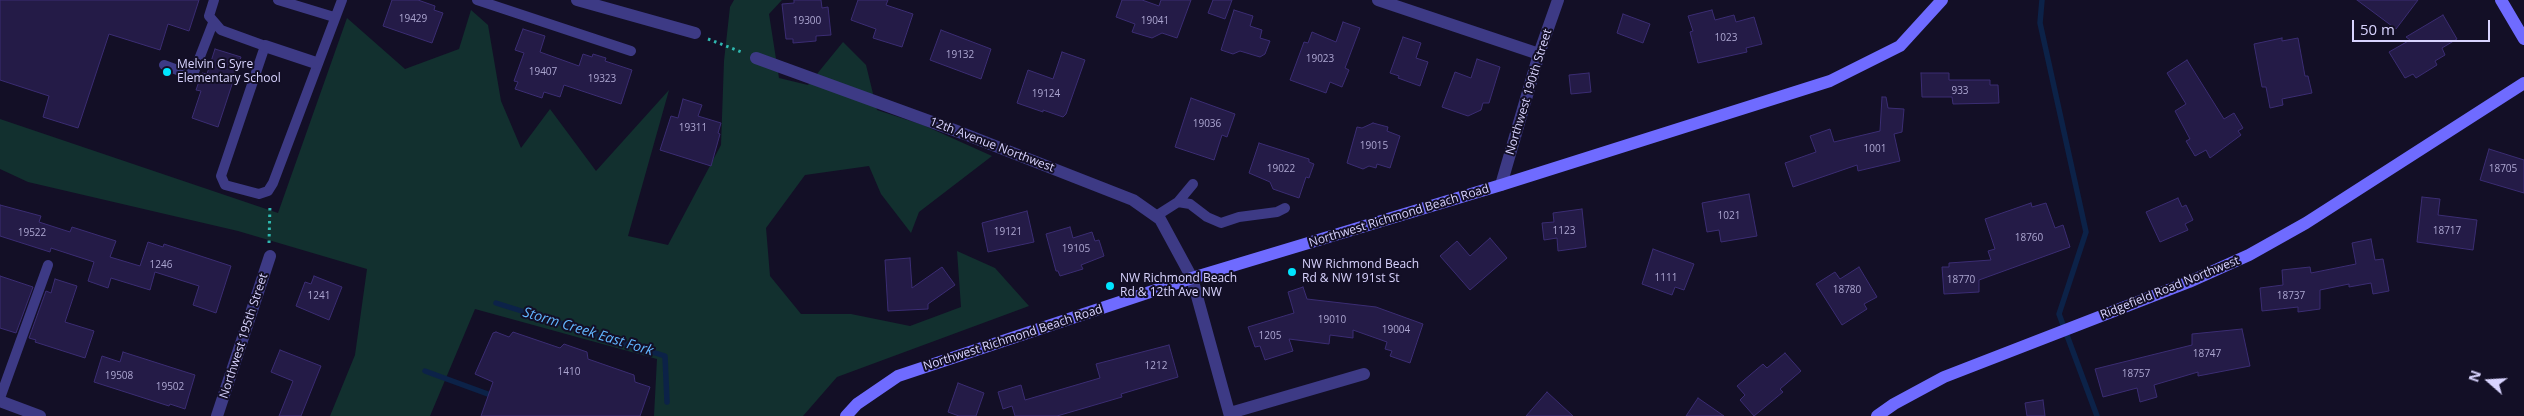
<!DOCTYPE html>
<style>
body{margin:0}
#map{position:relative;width:2524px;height:416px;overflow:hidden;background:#130f26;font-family:"Open Sans",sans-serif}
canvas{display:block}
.north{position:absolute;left:2464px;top:356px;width:50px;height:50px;-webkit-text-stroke:4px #130f26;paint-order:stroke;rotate:289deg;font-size:14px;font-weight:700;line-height:20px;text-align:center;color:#d9d4ff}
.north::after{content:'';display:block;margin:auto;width:18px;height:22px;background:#d9d4ff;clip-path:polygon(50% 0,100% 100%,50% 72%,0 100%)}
.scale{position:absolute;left:2352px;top:20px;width:138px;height:22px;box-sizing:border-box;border:2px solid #d9d4ff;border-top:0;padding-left:6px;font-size:15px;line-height:18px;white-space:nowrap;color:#d9d4ff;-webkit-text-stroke:4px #130f26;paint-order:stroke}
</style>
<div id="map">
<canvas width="2524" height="416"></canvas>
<div class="north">N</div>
<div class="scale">50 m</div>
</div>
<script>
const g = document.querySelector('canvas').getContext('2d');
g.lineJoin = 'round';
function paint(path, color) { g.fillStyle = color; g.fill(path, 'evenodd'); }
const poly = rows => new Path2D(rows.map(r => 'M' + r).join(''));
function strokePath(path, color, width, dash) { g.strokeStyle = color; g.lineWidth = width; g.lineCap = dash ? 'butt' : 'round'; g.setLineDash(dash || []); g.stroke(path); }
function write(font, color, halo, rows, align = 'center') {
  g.font = font + ' "Open Sans",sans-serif'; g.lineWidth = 4; g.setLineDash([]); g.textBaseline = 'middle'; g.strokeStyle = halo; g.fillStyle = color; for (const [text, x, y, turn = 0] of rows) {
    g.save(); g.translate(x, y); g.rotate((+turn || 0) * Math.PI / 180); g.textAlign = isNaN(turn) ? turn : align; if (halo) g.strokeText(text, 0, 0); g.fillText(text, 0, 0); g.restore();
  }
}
paint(poly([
 [734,0,782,0,769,14,779,78,808,85,843,42,866,65,877,110,923,125,992,156,919,212,911,233,881,194,869,166,805,175,766,228,770,276,801,314,851,314,910,326,961,307,957,251,995,268,1029,306,837,377,803,416,654,416,657,359,475,309,430,416,330,416,355,355,367,269,238,231,28,182,0,169,0,119,278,213,347,18,405,69,459,49,471,10,488,25,501,101,521,148,550,109,596,171,669,90,628,236,668,245,721,145,724,61,730,7]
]), '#12302f');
strokePath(poly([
 [2042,0,2040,23,2086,232,2059,314,2097,416],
 [496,303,665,356,667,402],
 [425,371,496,397]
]), '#0c2248', 5.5);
const building = poly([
 [0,0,199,0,189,31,168,24,160,50,109,34,78,128,43,117,49,96,0,80,0,0],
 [392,0,418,0,435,6,434,10,443,13,432,43,383,26,392,0],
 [794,0,821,0,822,8,828,7,831,35,816,36,816,41,793,43,793,39,786,39,782,4,794,3,794,0],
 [858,0,888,0,886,5,913,14,902,47,873,38,876,29,851,20,858,0],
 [1122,0,1142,0,1159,6,1161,0,1191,0,1177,38,1162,33,1152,38,1132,32,1135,24,1116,17,1122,0],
 [1213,0,1232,0,1225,19,1208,13,1213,0],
 [2357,0,2418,0,2396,29,2357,0],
 [1234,10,1253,16,1250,26,1262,30,1260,38,1270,41,1265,54,1260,57,1240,51,1233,54,1221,50,1234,10],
 [1712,10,1715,20,1734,15,1736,22,1754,17,1762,44,1746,48,1747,52,1698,63,1690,32,1693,31,1688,16,1712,10],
 [1623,14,1650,24,1643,43,1617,33,1623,14],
 [2443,15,2457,39,2442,48,2445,55,2435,61,2437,65,2416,78,2413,74,2405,78,2389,52,2410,40,2406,37,2443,15],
 [1343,22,1360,28,1345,68,1349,70,1342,87,1330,82,1326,93,1290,80,1304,42,1308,43,1312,32,1336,42,1343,22],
 [523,29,545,36,540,52,579,66,583,54,592,57,593,54,606,58,605,61,632,70,621,104,564,85,560,97,544,92,542,98,515,89,518,82,514,81,524,53,515,50,523,29],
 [941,30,991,49,981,79,930,60,941,30],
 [1403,37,1421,43,1416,58,1428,62,1420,86,1398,78,1399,76,1390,73,1403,37],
 [2282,38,2282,41,2298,38,2305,76,2308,76,2312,93,2282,99,2283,105,2270,108,2266,87,2262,87,2254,44,2282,38],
 [215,49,241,57,218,127,192,118,201,91,196,90,202,73,207,74,215,49],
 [1062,52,1085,60,1066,114,1063,117,1043,110,1043,112,1017,103,1028,70,1053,79,1062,52],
 [1477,59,1500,67,1489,103,1483,103,1481,110,1468,116,1442,107,1455,72,1471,78,1477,59],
 [2187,60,2224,119,2234,113,2243,128,2238,131,2241,135,2210,158,2206,150,2195,156,2186,141,2190,139,2175,111,2186,104,2167,73,2187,60],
 [1589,73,1591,92,1571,94,1569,75,1589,73],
 [1921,73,1949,73,1949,80,1990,80,1990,85,1998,85,1999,103,1953,104,1952,97,1922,97,1921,73],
 [1882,97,1886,97,1888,108,1904,109,1902,132,1894,134,1900,161,1858,171,1857,165,1793,187,1785,163,1816,152,1810,136,1830,129,1834,142,1880,131,1882,97],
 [1191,98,1235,114,1227,137,1222,135,1214,160,1175,147,1191,98],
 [683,99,702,105,698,116,721,123,718,133,720,134,711,166,660,150,671,116,678,118,683,99],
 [1373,123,1388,127,1387,131,1400,136,1390,168,1377,164,1376,168,1369,166,1363,169,1347,163,1357,127,1362,128,1373,123],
 [1259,143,1309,159,1309,162,1314,164,1309,178,1306,177,1299,198,1273,189,1270,182,1249,173,1259,143],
 [2489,149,2524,160,2524,193,2480,180,2489,149],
 [1749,194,1757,236,1721,242,1719,230,1707,232,1702,203,1749,194],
 [2422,197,2440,199,2438,215,2477,220,2473,250,2417,242,2422,197],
 [2178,198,2182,207,2186,205,2193,220,2185,224,2188,230,2160,242,2146,212,2178,198],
 [2031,203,2032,207,2046,203,2055,228,2063,225,2070,247,1979,280,1979,292,1944,294,1942,267,1949,267,1949,263,1991,260,1988,251,1995,249,1985,219,2031,203],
 [0,205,41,216,39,222,70,232,72,227,116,241,110,257,140,266,148,242,163,247,164,244,231,266,216,313,193,305,199,286,155,272,150,290,111,278,108,288,88,281,94,262,51,248,50,252,0,236,0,205],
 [1582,209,1586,247,1558,251,1557,238,1544,240,1542,223,1554,222,1553,213,1582,209],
 [1027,211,1034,242,988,252,982,223,1027,211],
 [1070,227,1073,238,1092,232,1095,241,1099,240,1104,256,1081,265,1083,269,1060,276,1058,271,1056,271,1046,234,1070,227],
 [1490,238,1507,258,1470,290,1440,256,1457,241,1470,256,1490,238],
 [2371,239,2375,260,2383,259,2389,291,2373,294,2371,283,2349,287,2349,284,2320,290,2320,309,2298,312,2298,307,2262,311,2260,288,2283,285,2282,270,2310,267,2311,273,2356,264,2352,243,2371,239],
 [1653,249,1694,264,1684,290,1675,287,1672,295,1642,284,1653,249],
 [910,258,912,288,942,267,955,285,928,304,928,309,888,311,885,260,910,258],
 [1859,267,1877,297,1864,304,1867,309,1842,325,1816,284,1835,272,1840,279,1859,267],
 [0,276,33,287,16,333,0,328,0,276],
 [314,276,342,287,329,320,296,306,305,282,311,284,314,276],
 [55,279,77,286,65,322,94,331,85,358,35,342,36,340,29,338,46,291,51,293,55,279],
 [1303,287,1307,299,1376,307,1423,324,1410,363,1390,356,1392,351,1385,349,1387,342,1353,330,1353,338,1330,335,1329,344,1289,339,1293,351,1265,360,1260,346,1255,347,1248,327,1294,313,1288,292,1303,287],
 [2242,329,2250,366,2198,376,2198,372,2154,385,2157,397,2140,402,2137,388,2103,397,2095,369,2192,345,2192,334,2242,329],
 [496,332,509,337,513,332,560,348,564,344,587,352,588,359,634,375,635,382,650,387,640,416,481,416,493,382,475,374,493,333,496,332],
 [1169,345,1178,377,1121,394,1122,397,1057,416,1015,416,1012,406,1003,409,998,392,1021,385,1025,400,1100,378,1096,364,1169,345],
 [280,350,321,366,301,416,279,416,293,381,271,372,280,350],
 [123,352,195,375,185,409,170,404,169,406,94,382,102,356,120,362,123,352],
 [1785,353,1801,371,1780,389,1783,392,1754,416,1740,400,1745,395,1737,386,1763,364,1767,368,1785,353],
 [958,383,984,393,976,416,959,416,948,412,958,383],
 [1547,392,1573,416,1526,416,1547,392],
 [1698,398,1724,416,1686,416,1698,398],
 [2043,400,2045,416,2027,416,2025,403,2043,400]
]);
paint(building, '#241b47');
strokePath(building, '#3b2d73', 1);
strokePath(poly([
 [708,39,744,53],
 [269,243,270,204]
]), '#2fb8b0', 3, [2.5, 4]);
strokePath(poly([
 [214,0,209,16,221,30,265,46,221,176,225,185,259,194,268,191,273,183,342,0],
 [278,0,334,17],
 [477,0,631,51],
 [164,65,191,75,194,72,213,23],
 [1178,202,1193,184],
 [1156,216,1178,202,1190,204,1207,217,1221,223,1239,217,1277,212,1285,208],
 [0,398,48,265]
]), '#3d3a85', 10);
strokePath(poly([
 [577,0,695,33],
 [1378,0,1539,54],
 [265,46,316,63],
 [756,58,962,133,1133,200,1160,219,1192,278,1230,416],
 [1501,185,1539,54,1558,0],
 [0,401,40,416],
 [1230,413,1364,374],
 [217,416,270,256]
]), '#3d3a85', 12);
strokePath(poly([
 [2501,0,2524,39],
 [846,416,857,404,898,376,1192,278,1501,185,1830,81,1900,46,1942,0],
 [1877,416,1894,404,1944,377,2189,282,2249,255,2306,223,2524,83]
]), '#6f6bff', 12);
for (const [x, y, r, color] of [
 [167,72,5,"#00e5ff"],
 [1292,272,5,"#00e5ff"],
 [1110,286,5,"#00e5ff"]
]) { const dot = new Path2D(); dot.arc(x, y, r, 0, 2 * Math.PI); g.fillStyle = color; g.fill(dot); strokePath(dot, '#130f26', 2); }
write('10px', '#aca6d1', null, [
 ["19429",413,19],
 ["19300",807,21],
 ["19041",1155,21],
 ["1023",1726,38],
 ["19132",960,55],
 ["19023",1320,59],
 ["19407",543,72],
 ["19323",602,79],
 ["933",1960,91],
 ["19124",1046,94],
 ["19036",1207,124],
 ["19311",693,128],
 ["19015",1374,146],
 ["1001",1875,149],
 ["19022",1281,169],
 ["18705",2503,169],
 ["1021",1729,216],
 ["1123",1564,231],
 ["18717",2447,231],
 ["19121",1008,232],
 ["19522",32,233],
 ["18760",2029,238],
 ["19105",1076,249],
 ["1246",161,265],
 ["1111",1666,278],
 ["18770",1961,280],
 ["18780",1847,290],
 ["1241",319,296],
 ["18737",2291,296],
 ["19010",1332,320],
 ["19004",1396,330],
 ["1205",1270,336],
 ["18747",2207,354],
 ["1212",1156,366],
 ["1410",569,372],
 ["18757",2136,374],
 ["19508",119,376],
 ["19502",170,387]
]);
write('12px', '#d9d4ff', '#130f26', [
 ["Melvin G Syre",177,65],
 ["Elementary School",177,79],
 ["NW Richmond Beach",1302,265],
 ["Rd & NW 191st St",1302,279],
 ["NW Richmond Beach",1120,279],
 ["Rd & 12th Ave NW",1120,293]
], 'left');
write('12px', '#d9d4ff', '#130f26', [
 ["Northwest 190th Street",1529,92,-73],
 ["12th Avenue Northwest",992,145,21],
 ["Northwest Richmond Beach Road",1399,216,-17],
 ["Ridgefield Road Northwest",2170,288,-22],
 ["Northwest 195th Street",244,336,-72],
 ["Northwest Richmond Beach Road",1013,338,-18]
]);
write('italic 14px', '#62b6ff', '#130f26', [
 ["Storm Creek East Fork",588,332,17]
]);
</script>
